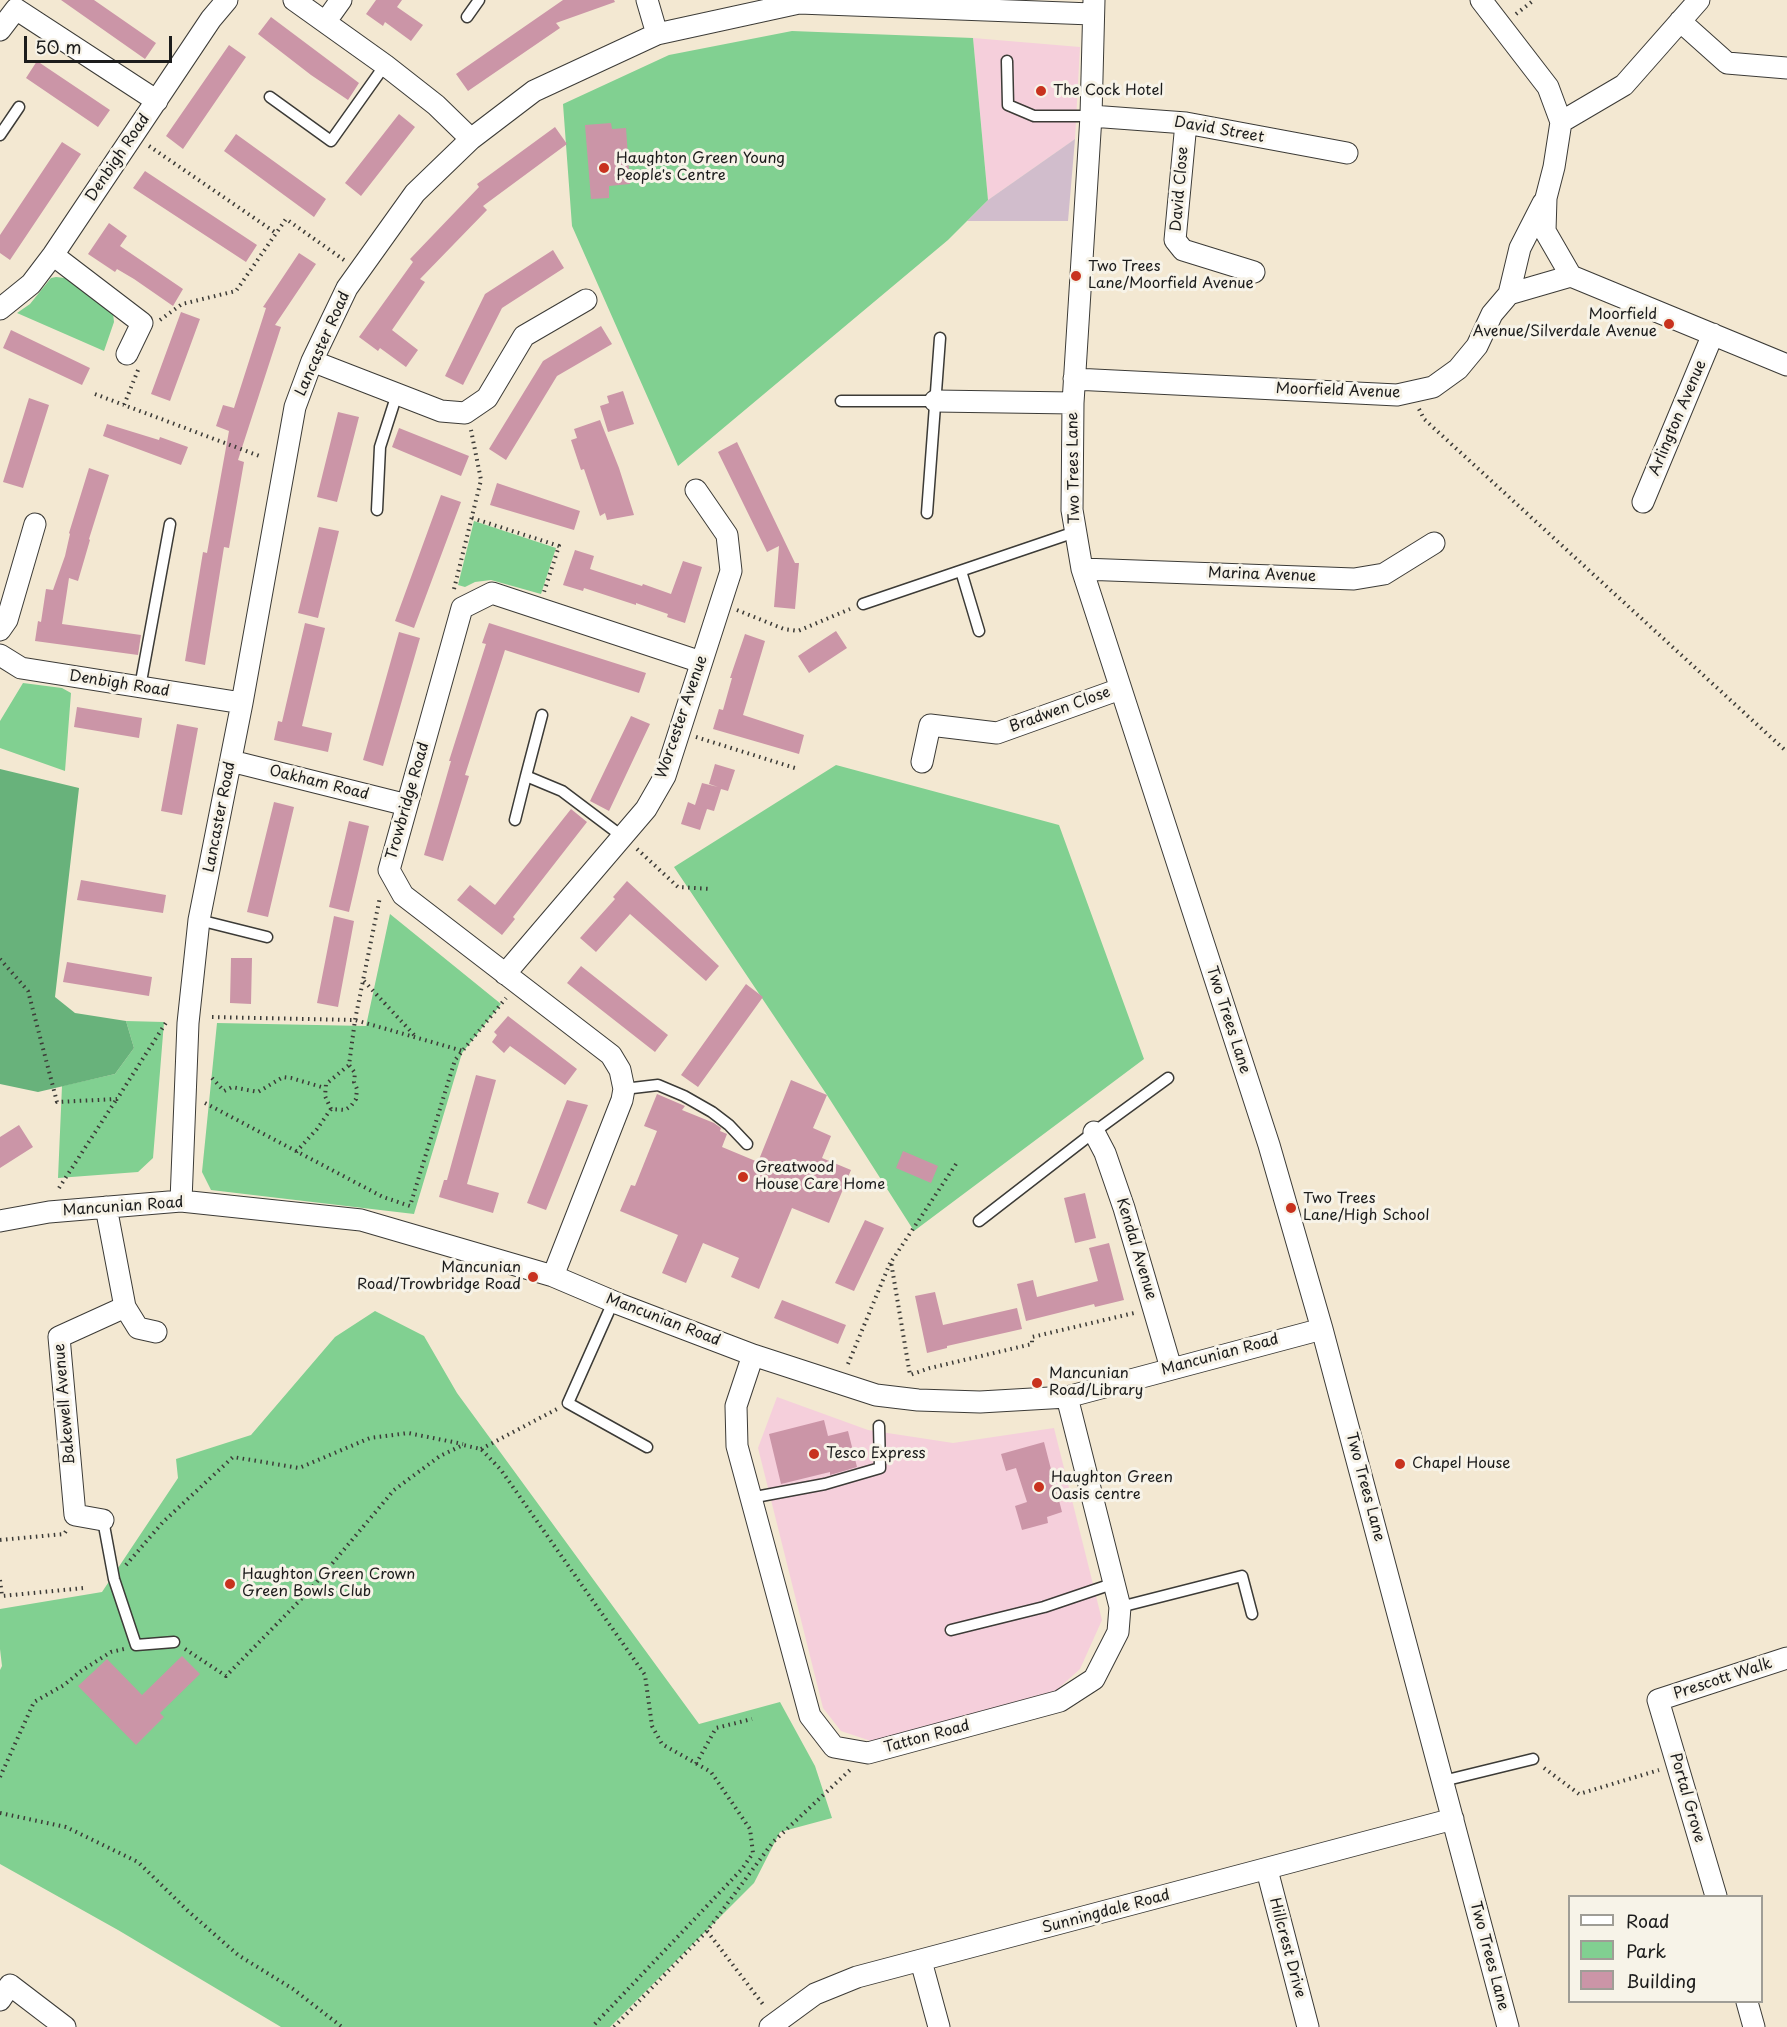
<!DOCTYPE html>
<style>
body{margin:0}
#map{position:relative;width:1787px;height:2027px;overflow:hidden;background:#f3e8d2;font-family:"Playpen Sans",sans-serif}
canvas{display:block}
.legend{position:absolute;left:1568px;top:1895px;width:195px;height:108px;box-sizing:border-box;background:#f7f3e8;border:2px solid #9f9d96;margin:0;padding:8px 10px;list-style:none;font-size:18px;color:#1c1c1c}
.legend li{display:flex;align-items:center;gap:12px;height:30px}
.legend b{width:30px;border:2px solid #9f9d96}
.scale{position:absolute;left:24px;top:36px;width:148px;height:27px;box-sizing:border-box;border:3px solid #1c1c1c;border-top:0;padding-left:8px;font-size:18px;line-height:21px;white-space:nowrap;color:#1c1c1c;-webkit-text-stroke:4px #f7f3e8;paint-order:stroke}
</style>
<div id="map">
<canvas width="1787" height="2027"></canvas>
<ul class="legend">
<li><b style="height:8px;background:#fff"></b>Road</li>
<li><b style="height:16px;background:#81d091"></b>Park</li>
<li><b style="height:16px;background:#cb95a7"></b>Building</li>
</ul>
<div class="scale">50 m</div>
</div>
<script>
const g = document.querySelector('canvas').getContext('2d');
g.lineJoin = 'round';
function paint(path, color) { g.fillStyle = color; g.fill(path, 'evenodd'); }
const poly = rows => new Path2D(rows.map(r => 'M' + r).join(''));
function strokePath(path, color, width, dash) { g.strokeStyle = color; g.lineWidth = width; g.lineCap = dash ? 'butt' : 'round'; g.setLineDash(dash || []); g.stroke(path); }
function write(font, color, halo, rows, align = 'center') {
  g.font = font + ' "Playpen Sans",sans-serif'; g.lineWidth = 6; g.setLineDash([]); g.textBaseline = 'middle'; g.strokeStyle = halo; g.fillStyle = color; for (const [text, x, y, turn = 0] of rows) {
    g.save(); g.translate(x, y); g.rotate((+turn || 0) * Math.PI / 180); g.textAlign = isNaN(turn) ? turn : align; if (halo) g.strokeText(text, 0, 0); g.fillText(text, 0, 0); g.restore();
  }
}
paint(poly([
 [973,38,1080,47,1075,139,988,200],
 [777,1397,868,1430,953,1443,1054,1428,1102,1620,1080,1669,1050,1696,874,1742,841,1731,823,1708,758,1448]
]), '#f5cfdb');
paint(poly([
 [1075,139,1068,221,967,221,988,200]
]), '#d1bdcc');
paint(poly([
 [792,31,973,38,988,200,948,240,678,466,572,226,563,104,669,55],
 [56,277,65,278,113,313,114,322,104,351,17,313,30,304,51,278],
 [474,521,556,548,541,594,491,580,475,582,465,587,458,585],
 [23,683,62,688,71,693,65,771,0,748,0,721],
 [836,765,1059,825,1144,1059,914,1231,827,1095,674,867],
 [390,914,501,1004,462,1053,414,1214,211,1190,202,1172,217,1023,366,1026],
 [126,1021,164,1022,153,1158,138,1172,58,1178,62,1086,115,1074,134,1048],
 [375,1311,424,1336,457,1393,699,1724,780,1702,815,1766,832,1818,780,1832,754,1883,610,2027,281,2027,118,1930,0,1864,0,1670,2,1666,0,1649,0,1609,102,1592,178,1478,176,1459,251,1435,335,1337]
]), '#81d091');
paint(poly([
 [0,769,79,788,55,997,75,1013,126,1021,134,1048,115,1074,38,1092,0,1084]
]), '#68b27b');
paint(poly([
 [61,0,94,0,156,43,145,59],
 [376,0,402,0,397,7,423,25,411,41,385,22,383,26,366,14],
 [563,0,614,0,615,2,556,23,560,28,468,91,456,74],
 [271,17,359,83,348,100,311,75,258,34],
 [229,45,246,57,183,149,166,136],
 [37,61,110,110,98,127,26,78],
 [399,114,415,127,361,196,345,183],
 [611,123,612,129,626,128,630,184,609,186,609,198,591,199,585,125],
 [555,127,567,144,483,206,487,210,420,279,425,282,392,330,418,350,406,367,380,348,378,351,359,337,413,262,410,259,479,187,477,184],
 [236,134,326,199,314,217,224,151],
 [62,142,81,154,10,260,0,253,0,235],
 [145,171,257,245,246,262,133,188],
 [109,223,127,236,120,246,183,289,173,306,134,279,117,269,115,272,88,254],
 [553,250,564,268,502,308,463,385,445,376,485,294],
 [299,253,316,264,275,325,281,327,238,460,244,462,229,548,224,547,205,665,185,661,203,552,207,553,229,431,216,426,223,405,234,408,266,308,263,307],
 [181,312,200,319,170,401,151,394],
 [601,326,612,344,557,376,506,460,489,449,543,361],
 [11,330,90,368,82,385,3,348],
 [623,391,634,424,608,432,600,406,609,403,607,396],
 [29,398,49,405,23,488,3,482],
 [338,412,359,417,337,502,317,497],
 [600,420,619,468,634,515,607,520,605,513,600,516,584,469,581,470,571,440,577,438,574,429],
 [107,424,159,440,160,437,188,447,181,465,103,436],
 [399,428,469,456,461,476,392,447],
 [737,442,795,563,799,563,795,609,774,607,779,546,767,552,718,452],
 [89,468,109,475,89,539,90,540,78,581,69,578,62,624,141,635,138,655,35,641,38,621,41,622,46,589,53,590,65,556,70,534,69,533],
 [497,483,580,511,574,530,490,505],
 [441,495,461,502,414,628,395,621],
 [319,527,339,531,318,618,298,613],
 [575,550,594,556,590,569,642,586,643,584,671,594,683,561,702,567,685,623,667,617,668,614,636,603,636,605,584,588,583,591,563,585],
 [305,623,325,628,302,726,332,733,328,752,274,740,278,721,282,722],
 [489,623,646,673,639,693,505,650,465,775,469,776,443,861,424,855,451,761,449,761,486,644,482,643],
 [836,631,847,648,809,673,798,656],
 [399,632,420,638,383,766,363,760],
 [745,634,765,641,743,715,804,735,799,754,713,729,719,709,723,710,732,678,730,678],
 [77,707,142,718,139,738,74,727],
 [631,716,650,724,609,811,590,801],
 [177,724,198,728,182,815,161,811],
 [715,764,735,770,728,791,721,789,714,811,707,809,700,830,681,824,688,802,695,805,702,783,718,787,709,784],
 [274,802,294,807,268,917,247,912],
 [571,809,587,822,513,917,515,919,502,935,457,900,470,885,495,905],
 [349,821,369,826,349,912,329,907],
 [81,880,166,895,163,913,77,900],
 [627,881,719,966,706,981,630,914,596,952,580,938,615,899,613,897],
 [334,916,354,921,338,1007,317,1003],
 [231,958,252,958,251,1004,230,1003],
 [67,962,152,977,149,996,63,982],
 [581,966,668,1035,655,1052,567,983],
 [746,984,763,997,698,1087,681,1075],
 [508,1016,577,1069,565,1085,510,1046,504,1053,492,1042,497,1035,494,1032],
 [476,1075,496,1080,467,1184,499,1193,493,1213,439,1197,444,1180,447,1180],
 [791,1080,827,1095,813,1128,831,1136,822,1158,851,1170,829,1223,792,1208,759,1289,731,1277,739,1258,703,1243,686,1283,662,1273,678,1235,620,1211,631,1185,635,1186,657,1131,644,1126,657,1094,685,1106,682,1110,714,1123,721,1128,720,1131,727,1134,722,1147,758,1162],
 [567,1100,588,1105,546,1210,527,1203],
 [19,1125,33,1147,0,1168,0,1137],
 [903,1151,938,1166,931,1183,896,1168],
 [1085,1193,1096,1238,1075,1243,1064,1198],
 [865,1220,884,1228,854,1291,835,1283],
 [1109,1243,1124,1300,1095,1307,1094,1304,1026,1321,1017,1284,1033,1280,1037,1297,1098,1281,1089,1248],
 [935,1292,943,1325,1017,1308,1022,1329,947,1346,947,1348,927,1353,915,1296],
 [782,1300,846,1325,838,1344,774,1318],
 [824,1420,828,1436,848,1431,857,1467,830,1475,830,1472,781,1484,769,1434],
 [1044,1442,1062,1512,1047,1517,1048,1523,1022,1530,1015,1506,1027,1502,1016,1468,1006,1471,1001,1454],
 [182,1656,200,1674,160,1713,164,1717,136,1745,78,1686,107,1659,142,1695]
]), '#cb95a7');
const lane = poly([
 [467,17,479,0],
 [1007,61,1008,105,1034,116,1091,116],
 [270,97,331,141,385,65],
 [0,135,19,107],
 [841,401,935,401],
 [377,510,380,447,397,394],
 [927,513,940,338],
 [961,571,979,631],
 [863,604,1075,532],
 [140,687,170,524],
 [542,715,526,776,562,791,623,837],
 [515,820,526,776],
 [199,920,267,937],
 [624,1089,658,1085,684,1096,712,1112,729,1125,747,1144],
 [979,1221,1094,1132,1168,1078],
 [613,1302,568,1403,647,1447],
 [750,1498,825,1484,880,1468,879,1426],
 [103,1520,114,1579,136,1645,174,1642],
 [1120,1607,1242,1576,1252,1614],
 [951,1630,1044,1607,1115,1583],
 [1443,1781,1533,1759]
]);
const street = poly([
 [294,0,385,65,436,105,471,139],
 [647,0,657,34],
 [1094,0,1091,116,1073,403,1072,510,1082,569,1269,1145,1322,1329,1508,2027],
 [1481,0,1548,87,1561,122,1554,167,1546,198,1545,231,1571,276],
 [326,21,341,0],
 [1680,21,1727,63,1787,68],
 [0,30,16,9,157,101],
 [1091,116,1186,123,1347,153],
 [1561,122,1624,85,1699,0],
 [1186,123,1175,240,1183,250,1254,272],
 [53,255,142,323,127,354],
 [1509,294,1520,248,1543,203],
 [0,309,31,284,53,255,211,19,227,0],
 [312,361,441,411,465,413,487,398,524,336,586,300],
 [1074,379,1397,395,1433,387,1458,369,1477,346,1492,314,1509,294,1571,276,1787,365],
 [935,401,1073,403],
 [1643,502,1713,334],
 [1082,569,1354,579,1384,574,1434,543],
 [0,630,7,620,35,524],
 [0,655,21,668,242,703],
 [231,761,407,805],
 [922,762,930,725,997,733,1120,689],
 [505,974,646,809,665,776,731,571,727,535,696,490],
 [1094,1132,1105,1153,1124,1208,1171,1368],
 [181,1201,188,1023,199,920,242,703,295,407,312,361,347,288,415,193,471,139,534,91,657,34,799,3,1092,14],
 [106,1207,125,1307,138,1328,156,1332],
 [0,1221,49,1212,181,1201,361,1220,553,1276,619,1304,753,1355,876,1395,918,1400,980,1402,1067,1397,1322,1329],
 [553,1276,622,1100,624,1089,620,1070,611,1055,403,895,389,870,462,608,492,593,701,662],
 [753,1355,736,1406,737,1446,810,1716,834,1747,868,1753,1060,1701,1094,1679,1118,1632,1120,1607,1067,1397],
 [103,1520,75,1515,59,1337,125,1307],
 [1267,1870,1308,2027],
 [1716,1896,1658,1700,1787,1658],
 [921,1961,939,2027],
 [0,2000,10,1985,65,2027],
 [1747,2002,1754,2027],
 [770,2027,815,1994,857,1977,1453,1819]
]);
strokePath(lane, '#3c3b37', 13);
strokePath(street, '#3c3b37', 23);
strokePath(poly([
 [1516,14,1534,0],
 [149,146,276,233],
 [160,320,182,304,236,291,286,219,344,260],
 [138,370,124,405,262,457],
 [95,394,124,405],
 [1419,409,1424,419,1787,752],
 [472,518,559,546,544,592],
 [454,589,481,480,471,430],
 [737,610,784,629,798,631,850,609],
 [696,737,798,769],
 [637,849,678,887,712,889],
 [0,959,28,991,57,1102,117,1099,167,1021],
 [364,981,416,1037],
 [212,1017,355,1020,463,1051],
 [212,1078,224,1091,232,1087,258,1092,283,1077,291,1078,325,1088],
 [205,1103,383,1197,410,1206,455,1060,506,998],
 [331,1109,325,1096,326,1084,349,1065],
 [296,1152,317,1129,331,1109,345,1110,351,1106,356,1099,357,1089,354,1082,355,1073,349,1065,355,1020,380,897],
 [956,1164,891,1262,910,1375,930,1368,1032,1344,1032,1337,1134,1313],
 [59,1188,116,1100],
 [848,1364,890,1263],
 [481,1449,557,1409],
 [0,1540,64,1534,66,1531],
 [126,1565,163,1522,233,1457,299,1468,370,1438,408,1433,463,1444],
 [0,1580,2,1596,84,1588],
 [185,1649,226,1676,310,1590,394,1490,440,1456,463,1445,481,1449,501,1470,645,1675,652,1726,662,1744,711,1772,750,1829,753,1853,742,1869,592,2027],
 [696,1764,716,1728,752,1719],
 [1544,1768,1579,1794,1659,1770],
 [0,1777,34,1702,64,1685,81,1671,111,1652,124,1649],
 [0,1813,66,1827,138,1862,188,1911,238,1955,293,1989,342,2027],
 [707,1931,765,2007],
 [614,2027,707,1931,773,1842,850,1770]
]), '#3c3b37', 4, [1.5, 4.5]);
strokePath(lane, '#fff', 10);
strokePath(street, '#fff', 21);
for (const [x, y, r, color] of [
 [1041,91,6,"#c8321e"],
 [604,168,6,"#c8321e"],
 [1076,276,6,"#c8321e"],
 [1669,324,6,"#c8321e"],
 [743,1177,6,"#c8321e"],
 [1291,1208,6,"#c8321e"],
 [533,1277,6,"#c8321e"],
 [1037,1383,6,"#c8321e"],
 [814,1454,6,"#c8321e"],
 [1400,1464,6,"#c8321e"],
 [1039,1487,6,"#c8321e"],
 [230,1584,6,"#c8321e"]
]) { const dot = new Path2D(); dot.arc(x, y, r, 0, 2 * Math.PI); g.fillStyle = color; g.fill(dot); strokePath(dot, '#f7f3e8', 2); }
write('15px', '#1c1c1c', '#f7f3e8', [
 ["The Cock Hotel",1053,91],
 ["Haughton Green Young",616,159],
 ["People's Centre",616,176],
 ["Two Trees",1088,267],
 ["Lane/Moorfield Avenue",1088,284],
 ["Moorfield",1657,315,"right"],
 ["Avenue/Silverdale Avenue",1657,332,"right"],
 ["Greatwood",755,1168],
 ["House Care Home",755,1185],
 ["Two Trees",1303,1199],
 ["Lane/High School",1303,1216],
 ["Mancunian",521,1268,"right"],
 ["Road/Trowbridge Road",521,1285,"right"],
 ["Mancunian",1049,1374],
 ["Road/Library",1049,1391],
 ["Tesco Express",826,1454],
 ["Chapel House",1412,1464],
 ["Haughton Green",1051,1478],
 ["Oasis centre",1051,1495],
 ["Haughton Green Crown",242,1575],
 ["Green Bowls Club",242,1592]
], 'left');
write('15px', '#1c1c1c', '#f7f3e8', [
 ["David Street",1219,130,10],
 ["Denbigh Road",118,158,-56],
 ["David Close",1180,189,-85],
 ["Lancaster Road",323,344,-66],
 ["Moorfield Avenue",1338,391,2],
 ["Arlington Avenue",1678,418,-67],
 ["Two Trees Lane",1074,468,-91],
 ["Marina Avenue",1262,575,2],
 ["Denbigh Road",119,684,9],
 ["Bradwen Close",1060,710,-20],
 ["Worcester Avenue",682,717,-71],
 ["Oakham Road",319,783,14],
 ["Trowbridge Road",408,801,-74],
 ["Lancaster Road",220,817,-79],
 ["Two Trees Lane",1228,1020,72],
 ["Mancunian Road",123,1207,-4],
 ["Kendal Avenue",1136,1249,73],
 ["Mancunian Road",663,1320,21],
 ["Mancunian Road",1220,1355,-15],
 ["Bakewell Avenue",65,1404,-95],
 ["Two Trees Lane",1365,1487,75],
 ["Prescott Walk",1723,1679,-18],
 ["Tatton Road",927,1737,-15],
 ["Portal Grove",1687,1798,74],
 ["Sunningdale Road",1106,1912,-15],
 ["Hillcrest Drive",1287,1948,75],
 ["Two Trees Lane",1489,1956,75]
]);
</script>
